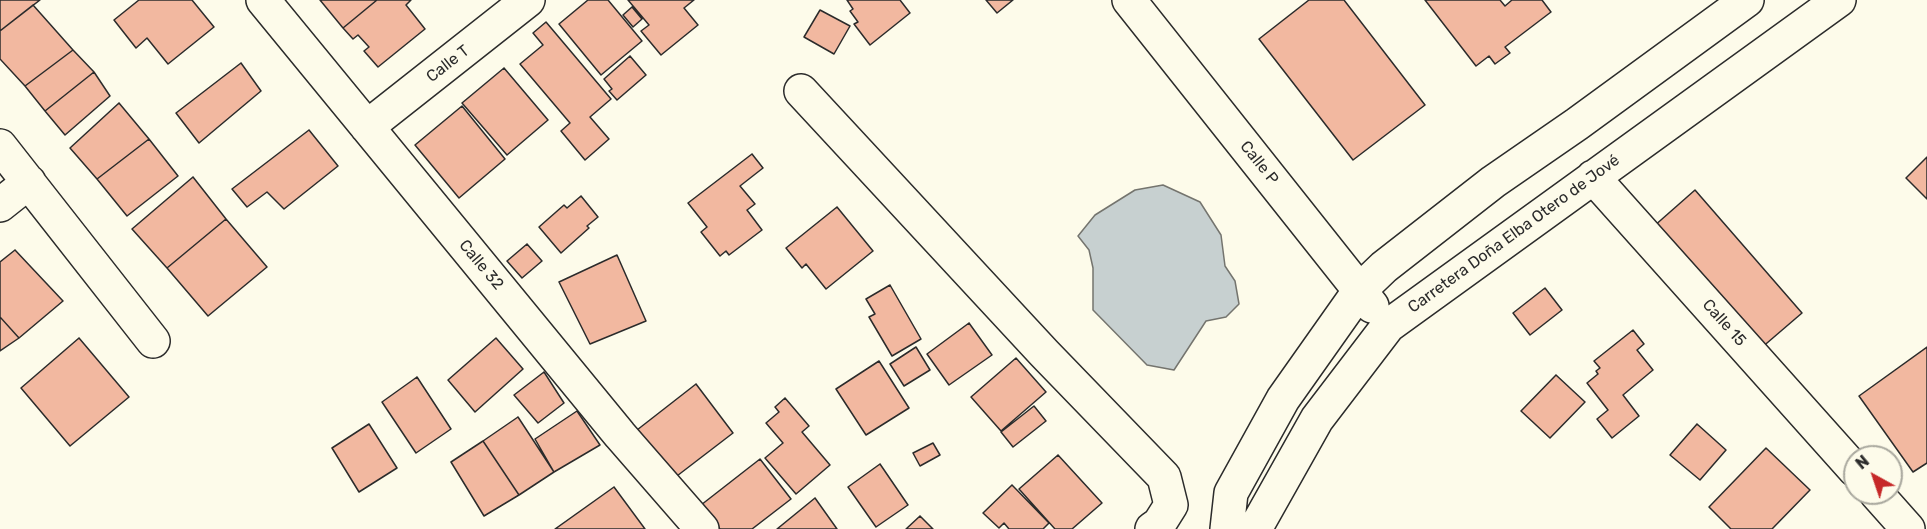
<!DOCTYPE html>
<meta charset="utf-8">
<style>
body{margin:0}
#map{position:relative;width:1927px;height:529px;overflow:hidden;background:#fdfbea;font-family:Rubik,sans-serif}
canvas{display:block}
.north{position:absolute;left:1843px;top:445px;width:60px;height:60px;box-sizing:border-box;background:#fdfbea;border:2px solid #a9a89e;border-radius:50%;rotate:320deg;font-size:16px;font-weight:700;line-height:24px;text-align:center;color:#2b2b2b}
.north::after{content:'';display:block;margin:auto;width:21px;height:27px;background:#c62828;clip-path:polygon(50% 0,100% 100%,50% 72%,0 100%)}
</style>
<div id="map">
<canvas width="1927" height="529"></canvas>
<div class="north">N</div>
</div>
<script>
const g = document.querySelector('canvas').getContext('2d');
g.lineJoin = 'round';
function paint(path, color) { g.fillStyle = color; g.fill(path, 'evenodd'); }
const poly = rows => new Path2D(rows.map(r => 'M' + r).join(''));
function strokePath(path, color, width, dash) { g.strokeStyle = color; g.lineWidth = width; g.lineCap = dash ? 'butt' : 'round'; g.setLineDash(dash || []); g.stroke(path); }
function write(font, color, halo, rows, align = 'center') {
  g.font = font + ' Rubik,sans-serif'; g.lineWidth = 4.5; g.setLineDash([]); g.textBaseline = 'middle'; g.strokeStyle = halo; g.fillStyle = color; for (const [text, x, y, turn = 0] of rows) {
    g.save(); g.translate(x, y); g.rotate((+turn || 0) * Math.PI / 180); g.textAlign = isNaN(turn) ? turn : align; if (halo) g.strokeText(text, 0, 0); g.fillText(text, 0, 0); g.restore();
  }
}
const water = poly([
 [1163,185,1200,202,1221,235,1225,266,1235,281,1239,304,1226,317,1206,321,1174,370,1147,365,1093,310,1093,268,1089,250,1078,236,1095,215,1135,190,1163,185]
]);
paint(water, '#c7d0d0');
strokePath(water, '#74746e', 1.5);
const building = poly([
 [0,0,40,0,0,31,0,0],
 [139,0,192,0,214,27,168,64,147,38,136,48,114,20,139,0],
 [320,0,377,0,343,28,320,0],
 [377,0,411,0,406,5,425,29,378,67,364,51,369,47,358,35,353,39,343,28,377,0],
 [588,0,608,0,642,41,601,75,559,24,588,0],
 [628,0,694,0,684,8,698,25,661,55,641,31,649,25,628,0],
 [847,0,900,0,910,13,870,45,854,24,858,22,850,11,853,9,847,0],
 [986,0,1013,0,997,13,986,0],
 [1309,0,1344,0,1425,105,1353,160,1259,39,1309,0],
 [1425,0,1500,0,1505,6,1512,0,1542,0,1551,12,1505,47,1510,53,1495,64,1489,56,1476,66,1425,0],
 [33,5,73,50,25,86,0,59,0,31,33,5],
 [632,7,642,19,633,27,623,15,632,7],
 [820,10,850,26,834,54,804,37,820,10],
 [546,22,611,99,590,117,609,139,585,160,561,131,570,123,520,64,543,45,533,33,546,22],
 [73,50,94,72,45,111,25,86,73,50],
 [630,56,646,75,617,100,609,91,612,89,604,79,630,56],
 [241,63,261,91,199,143,176,113,241,63],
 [504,68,548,120,507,155,462,103,504,68],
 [94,72,110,96,65,135,45,111,94,72],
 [119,103,149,139,97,179,70,148,119,103],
 [462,106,505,159,459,198,415,145,462,106],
 [309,130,338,166,284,209,267,192,247,207,232,189,309,130],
 [149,139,178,176,127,216,97,179,149,139],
 [752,154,763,168,740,186,755,204,747,210,762,230,729,255,726,251,720,256,701,232,707,227,688,203,752,154],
 [1927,157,1927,199,1906,178,1927,157],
 [193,177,226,219,167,268,132,229,193,177],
 [1695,190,1802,313,1760,349,1653,227,1695,190],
 [581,196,598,217,587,226,589,228,561,253,539,227,564,205,567,208,581,196],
 [837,207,873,251,826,289,806,264,802,268,786,248,837,207],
 [226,219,267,267,208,316,167,268,226,219],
 [527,244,542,261,522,278,507,261,527,244],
 [15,250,63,301,19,338,0,317,0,262,15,250],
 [617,255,646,321,590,344,559,282,617,255],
 [890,285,921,339,892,356,869,317,875,314,866,299,890,285],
 [1545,288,1562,310,1530,335,1513,313,1545,288],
 [0,317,19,338,0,351,0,317],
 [969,323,992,355,949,385,927,354,969,323],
 [1633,330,1644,344,1637,350,1653,370,1623,395,1639,416,1612,438,1597,419,1608,410,1587,383,1598,374,1596,371,1600,368,1594,361,1633,330],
 [79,338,129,397,70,446,21,388,79,338],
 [496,338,523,369,475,412,448,380,496,338],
 [916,347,930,370,904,386,890,364,916,347],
 [1927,347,1927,463,1913,472,1859,396,1927,347],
 [1016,358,1046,392,1001,431,971,397,1016,358],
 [879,361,909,408,866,435,836,389,879,361],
 [544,372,564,403,538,423,514,395,544,372],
 [1556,375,1585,402,1550,438,1521,411,1556,375],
 [417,377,451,429,416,453,382,402,417,377],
 [696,384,733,433,673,479,637,430,696,384],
 [785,398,809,426,802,432,830,465,796,494,765,458,783,443,766,423,779,412,775,407,785,398],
 [1034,406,1046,421,1013,447,1001,432,1034,406],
 [577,411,600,445,554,472,535,439,577,411],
 [518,417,554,472,519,495,483,441,518,417],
 [369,424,397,468,359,492,332,448,369,424],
 [1697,424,1726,450,1700,480,1670,455,1697,424],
 [483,441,519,495,484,516,451,462,483,441],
 [933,443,940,455,920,466,913,453,933,443],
 [1766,448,1810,490,1772,529,1731,529,1709,507,1766,448],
 [1058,455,1102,503,1072,529,1055,529,1019,489,1058,455],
 [760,459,791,499,752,529,720,529,701,505,760,459],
 [880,464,908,505,876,527,848,487,880,464],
 [1012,485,1049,523,1043,529,1009,529,1004,523,999,528,983,513,1012,485],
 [614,487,645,529,555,529,614,487],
 [815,498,837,529,777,529,815,498],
 [920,516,933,529,906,529,920,516]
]);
paint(building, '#f2b8a0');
strokePath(building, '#2b2b2b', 1.5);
const minor = poly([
 [263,0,620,435,702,529],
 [1129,0,1372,306],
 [801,91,1044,353,1164,477,1171,505,1159,524,1152,529],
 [367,127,528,0],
 [0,146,153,341],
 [1593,177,1855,470],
 [0,205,29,182],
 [1876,493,1908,529],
 [1227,529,1231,493,1283,399,1360,290,1384,267,1493,182,1577,124,1747,0],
 [1253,529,1259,522,1317,419,1388,326,1839,0]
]);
strokePath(minor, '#2b2b2b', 36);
strokePath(minor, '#fdfbea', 33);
write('16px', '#2b2b2b', '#fdfbea', [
 ["Calle T",448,64,-38],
 ["Calle P",1259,163,51],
 ["Carretera Doña Elba Otero de Jové",1514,234,-36],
 ["Calle 32",481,265,50],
 ["Calle 15",1724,323,48]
]);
</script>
